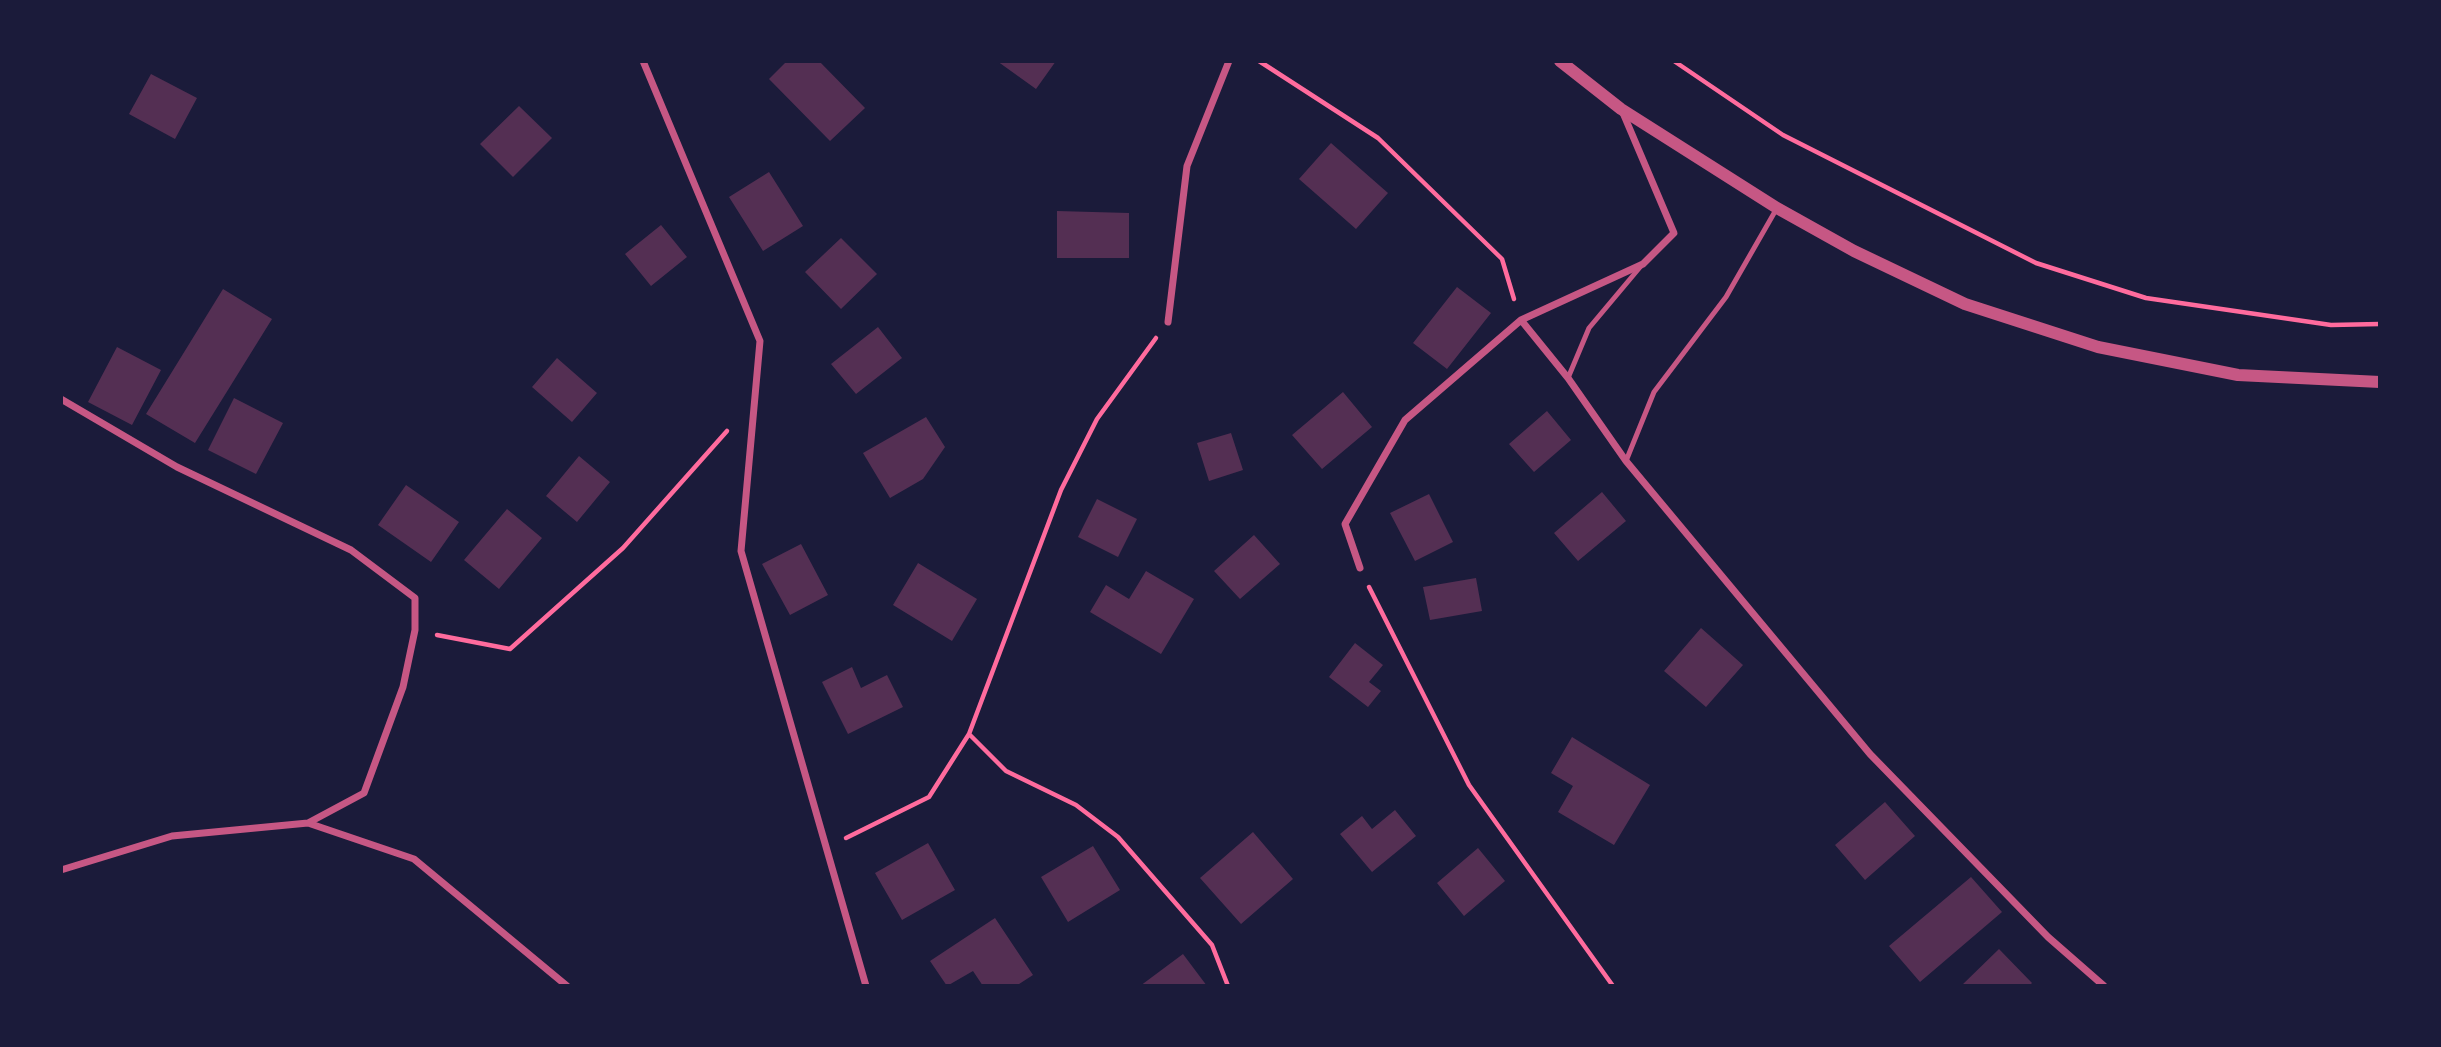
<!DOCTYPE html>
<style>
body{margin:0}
#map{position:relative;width:2441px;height:1047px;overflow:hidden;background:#1b1b3a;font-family:"PT Serif",serif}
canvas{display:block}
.frame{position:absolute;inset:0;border:63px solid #1b1b3a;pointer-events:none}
</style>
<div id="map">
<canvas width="2441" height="1047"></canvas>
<div class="frame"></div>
</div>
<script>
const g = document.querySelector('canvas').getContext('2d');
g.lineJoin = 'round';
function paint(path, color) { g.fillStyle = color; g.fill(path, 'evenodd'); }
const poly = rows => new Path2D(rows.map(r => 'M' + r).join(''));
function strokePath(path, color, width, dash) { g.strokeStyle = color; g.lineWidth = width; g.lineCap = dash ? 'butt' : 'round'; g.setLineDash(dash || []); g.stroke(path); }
paint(poly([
 [787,61,819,61,865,108,830,141,769,79],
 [997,61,1056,61,1036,89],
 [151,74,197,98,175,139,129,114],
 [519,106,552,138,513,177,480,144],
 [1331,143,1388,193,1356,229,1299,179],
 [769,172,803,226,763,251,729,197],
 [1057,211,1129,213,1129,258,1057,258],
 [661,225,687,257,651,286,625,254],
 [841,238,877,274,841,309,805,272],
 [1457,287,1491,313,1447,369,1413,343],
 [223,289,272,319,195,443,146,414],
 [878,327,902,358,856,394,831,364],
 [117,347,161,370,132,425,88,402],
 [557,358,597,393,572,422,532,387],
 [1343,392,1372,427,1322,469,1292,435],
 [234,398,283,423,256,474,208,450],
 [1547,411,1571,440,1534,472,1509,444],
 [926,417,945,447,923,479,890,498,863,453],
 [1231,433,1243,470,1209,481,1197,443],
 [579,456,610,482,577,522,546,496],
 [406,485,459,522,431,562,378,525],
 [1602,492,1626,521,1578,561,1554,533],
 [1429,494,1453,542,1415,561,1390,513],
 [1097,499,1137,519,1118,557,1078,537],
 [507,509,542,538,499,589,464,560],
 [1254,535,1280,564,1240,599,1214,571],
 [801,544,828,595,790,615,762,564],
 [918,563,977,599,952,641,893,605],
 [1146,571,1194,599,1161,654,1090,612,1106,585,1129,599],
 [1476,578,1482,611,1430,620,1423,587],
 [1701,628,1743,665,1706,707,1664,671],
 [1355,643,1383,665,1369,682,1381,691,1368,707,1329,677],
 [852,667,861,688,887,675,903,707,848,734,822,682],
 [1572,737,1650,785,1614,845,1558,812,1573,786,1551,773],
 [1885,802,1915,836,1865,880,1835,845],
 [1395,810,1416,836,1372,872,1340,834,1362,816,1372,829],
 [1253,832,1293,879,1241,924,1200,878],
 [928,843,955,890,902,920,875,873],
 [1093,846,1120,890,1068,922,1041,877],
 [1478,848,1505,881,1464,916,1437,883],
 [1971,877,2002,912,1920,982,1889,946],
 [995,918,1033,975,1016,986,983,986,973,971,947,986,930,961],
 [1999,949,2032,983,2029,986,1961,986],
 [1183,954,1207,986,1140,986]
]), '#542f53');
strokePath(poly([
 [1259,61,1378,138,1502,259,1514,299],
 [1674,61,1783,135,2036,263,2146,298,2331,325,2380,324],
 [1369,587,1469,785,1613,986],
 [437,635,510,649,623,548,727,431],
 [969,734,1006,771,1076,805,1118,837,1212,945,1228,986],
 [846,838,929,797,969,734,1061,490,1097,419,1156,338]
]), '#ff6b9d', 4.5);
strokePath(poly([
 [1568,378,1589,328,1641,266],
 [1626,461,1654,392,1726,297,1777,208]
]), '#c65784', 5);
strokePath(poly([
 [643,61,760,341,741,551,866,986],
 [1521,320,1568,378,1626,461,1870,754,2048,937,2104,986],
 [1168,322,1187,166,1229,61],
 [61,399,177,467,351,550,415,598,415,630,403,687,364,793,308,823],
 [1360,568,1345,524,1405,420,1521,320,1643,264,1674,233,1623,113],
 [61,870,172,836,308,823,414,859,567,986]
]), '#c65784', 7);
strokePath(poly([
 [1560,61,1621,109,1777,208,1854,251,1965,304,2098,347,2238,375,2380,382]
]), '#c65784', 12);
</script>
